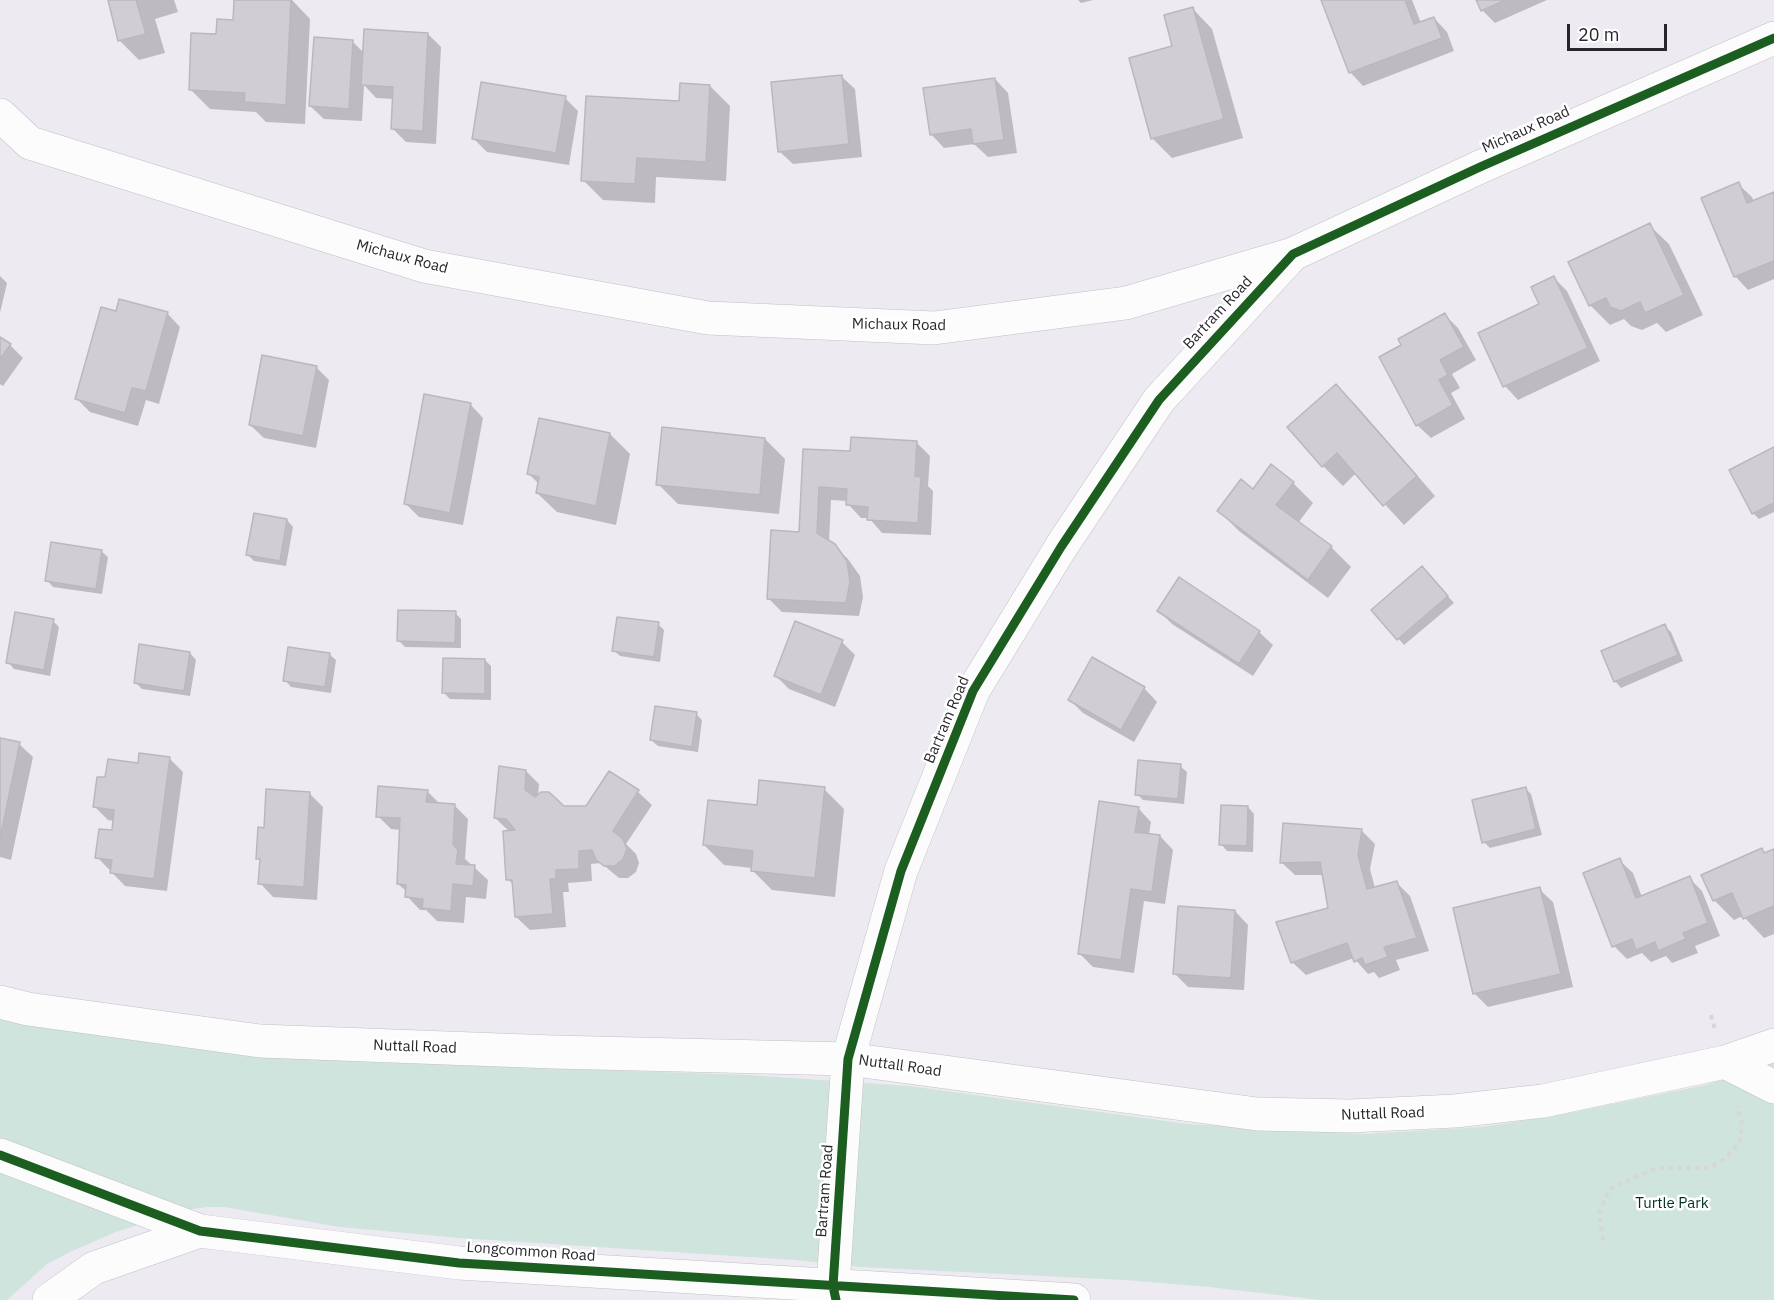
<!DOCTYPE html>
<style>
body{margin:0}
#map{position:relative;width:1774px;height:1300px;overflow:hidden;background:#edeaf2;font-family:"IBM Plex Sans",sans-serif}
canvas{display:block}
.scale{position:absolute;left:1567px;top:24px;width:100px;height:27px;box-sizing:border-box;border:3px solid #28262b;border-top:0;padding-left:8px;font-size:18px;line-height:21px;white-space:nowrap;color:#28262b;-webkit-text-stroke:4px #fff;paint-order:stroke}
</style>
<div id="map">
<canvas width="1774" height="1300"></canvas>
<div class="scale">20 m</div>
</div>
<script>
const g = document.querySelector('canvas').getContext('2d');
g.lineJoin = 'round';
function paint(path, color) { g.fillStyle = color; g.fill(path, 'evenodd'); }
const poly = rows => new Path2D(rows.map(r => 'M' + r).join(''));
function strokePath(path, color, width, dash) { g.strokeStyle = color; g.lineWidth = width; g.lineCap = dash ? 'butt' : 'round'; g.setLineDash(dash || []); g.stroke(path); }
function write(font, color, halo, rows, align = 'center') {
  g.font = font + ' "IBM Plex Sans",sans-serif'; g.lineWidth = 5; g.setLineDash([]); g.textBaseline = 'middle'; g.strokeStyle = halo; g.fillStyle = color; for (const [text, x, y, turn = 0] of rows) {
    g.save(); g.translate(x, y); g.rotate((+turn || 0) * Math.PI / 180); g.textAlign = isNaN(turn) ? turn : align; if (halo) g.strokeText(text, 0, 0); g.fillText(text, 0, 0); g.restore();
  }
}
paint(poly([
 [0,1017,266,1055,375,1062,748,1075,909,1086,1188,1124,1365,1134,1481,1127,1549,1117,1705,1085,1774,1062,1774,1300,1320,1300,1209,1287,1125,1280,860,1267,795,1260,460,1238,340,1227,224,1207,207,1207,185,1210,116,1232,72,1251,47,1264,7,1300,0,1300]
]), '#cfe4dd');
paint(poly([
 [109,0,174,0,178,12,155,19,165,53,139,60,119,40],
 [236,0,292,0,310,19,305,124,266,122,256,112,210,109,190,89,218,36,235,21],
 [1078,0,1093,0,1081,3],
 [1323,0,1412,0,1421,23,1434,18,1447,32,1454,51,1363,86,1350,72],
 [1477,0,1547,0,1495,23,1482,10],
 [1193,9,1212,29,1243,138,1172,158,1152,138],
 [428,34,441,47,436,144,406,142,393,129,394,99,376,98,364,85,362,121,324,119,310,106,352,41,364,53],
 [841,76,855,89,862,157,793,164,779,151],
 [995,79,1008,93,1017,153,988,157,974,144,944,148,931,134],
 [710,86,730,106,726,181,656,177,655,203,603,200,583,180,681,103],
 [565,98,578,111,569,165,487,152,473,138],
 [1738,184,1752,197,1754,202,1774,193,1774,279,1748,290,1735,276],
 [1649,225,1669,244,1703,315,1666,332,1657,323,1642,330,1631,326,1624,319,1610,325,1590,305],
 [0,276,7,283,0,313],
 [1554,278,1567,291,1600,361,1518,400,1505,386,1480,333,1541,305],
 [117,313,167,313,180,327,159,404,146,400,138,426,90,412,77,399],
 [1445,315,1458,328,1476,360,1452,374,1460,388,1451,393,1465,419,1431,438,1417,425,1403,345],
 [0,339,10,345,23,358,3,386,0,384],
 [316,367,329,380,316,448,264,438,250,425],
 [1336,386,1356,405,1435,496,1404,525,1356,473,1343,486,1323,466],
 [470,404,483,418,463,525,419,517,406,504],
 [610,434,630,454,616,525,557,512,537,493,539,484,529,474],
 [765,439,785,459,779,514,678,504,658,484],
 [916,442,930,456,928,486,933,491,931,535,882,533,869,518,861,518,848,504,848,501,831,500,829,542,848,559,860,576,863,597,859,616,782,612,768,598,800,534,804,451,852,453],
 [1774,449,1774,512,1759,519,1753,513],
 [1293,483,1313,503,1298,523,1331,547,1351,567,1328,598,1239,531,1219,511,1253,491],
 [287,520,293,527,286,566,254,561,248,555],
 [101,551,108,557,102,594,53,587,47,580],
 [1428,574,1454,603,1404,645,1373,610],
 [1159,611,1259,632,1273,645,1253,676,1172,624],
 [455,613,461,619,461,648,405,647,399,641],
 [53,621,59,627,50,676,14,669,8,662],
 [658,624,664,630,660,662,620,656,613,650],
 [1664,626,1671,632,1683,661,1621,688,1615,681],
 [842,642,855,655,835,707,789,689,776,676],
 [190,653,196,660,190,696,142,689,135,682],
 [329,654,336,660,331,693,291,687,285,680],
 [485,660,491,666,491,700,450,699,444,693],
 [1144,688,1157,702,1134,742,1083,713,1069,699],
 [696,714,702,720,698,752,658,746,651,740],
 [0,740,19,744,33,757,11,860,0,857],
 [169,758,183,772,167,891,125,886,97,857,113,832,114,821,108,820,95,807,106,779,139,765],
 [1180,766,1187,772,1184,804,1143,800,1137,794],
 [526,771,539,784,538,797,563,808,587,808,609,773,638,792,652,805,626,844,636,854,639,863,636,872,628,878,619,878,601,863,591,864,592,881,568,883,569,892,563,892,566,927,530,930,516,917,514,886,508,879,510,832,495,818],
 [1525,788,1531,794,1542,835,1490,848,1484,842],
 [824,789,844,809,835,897,772,890,752,870,752,868,724,865,704,845,758,807],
 [427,791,441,805,455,806,468,819,465,859,488,880,486,899,466,897,464,923,437,921,426,910,420,910,407,896,407,892,398,884,401,830,391,829,378,816],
 [309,793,323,807,317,900,273,897,260,883,261,862,257,858,265,829],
 [1248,807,1254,814,1253,852,1227,851,1221,844],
 [1138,808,1151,822,1149,835,1160,836,1173,850,1165,904,1144,901,1134,973,1093,967,1080,954],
 [1285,825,1362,831,1375,844,1370,869,1375,888,1397,883,1410,896,1429,951,1396,960,1400,970,1379,978,1374,972,1368,974,1354,958,1306,975,1292,962,1330,910,1324,875,1295,875,1281,862],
 [1761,850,1766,854,1774,851,1774,934,1764,938,1743,916,1734,920,1714,900],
 [1619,860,1633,873,1642,897,1689,878,1702,891,1720,936,1695,946,1698,953,1672,963,1666,956,1651,962,1642,953,1627,959,1614,946],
 [1539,889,1553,902,1573,987,1488,1007,1474,993],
 [1235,911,1248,925,1244,990,1188,987,1175,974]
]), '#0003');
const building = poly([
 [108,0,136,0,146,34,118,41,108,0],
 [234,0,291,0,286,105,244,102,245,93,189,90,191,33,216,34,217,19,233,20,234,0],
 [1321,0,1405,0,1414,24,1434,17,1442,38,1349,73,1321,0],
 [1476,0,1505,0,1481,11,1476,0],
 [1193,7,1224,119,1151,139,1129,58,1172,46,1164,15,1193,7],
 [364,29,428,33,423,131,391,129,393,87,361,85,364,29],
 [314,37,353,40,349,109,309,106,314,37],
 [842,75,849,144,778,152,771,82,842,75],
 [995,78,1004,140,973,144,971,129,930,135,923,88,995,78],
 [481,82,566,96,556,153,472,139,481,82],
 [680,83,710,85,706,162,637,158,635,184,581,181,586,96,679,101,680,83],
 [1739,182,1747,203,1774,192,1774,261,1734,277,1701,198,1739,182],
 [1650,223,1684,295,1645,313,1640,302,1621,311,1610,307,1606,298,1589,306,1568,262,1650,223],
 [1554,276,1588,348,1503,387,1478,333,1539,304,1531,287,1554,276],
 [119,299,168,312,146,391,132,388,125,413,75,399,101,307,116,311,119,299],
 [1445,313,1464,347,1440,360,1448,375,1439,380,1453,405,1416,426,1379,357,1401,345,1398,339,1445,313],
 [0,337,11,344,0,359,0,337],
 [262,355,317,366,303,436,249,425,262,355],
 [1336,384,1417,476,1383,506,1337,453,1322,467,1287,427,1336,384],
 [424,394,471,403,450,513,404,504,424,394],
 [539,418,610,433,596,506,536,493,539,477,527,474,539,418],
 [662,427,765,438,760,495,656,485,662,427],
 [851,437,917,441,915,476,921,477,918,523,867,520,868,507,846,505,847,489,819,487,817,533,835,544,847,561,850,582,846,603,767,599,771,530,799,532,803,449,850,451,851,437],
 [1774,447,1774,503,1752,514,1729,470,1774,447],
 [1271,464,1294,482,1276,505,1332,546,1308,580,1217,511,1241,479,1253,489,1271,464],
 [254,513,287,519,280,561,246,555,254,513],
 [51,542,102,550,96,589,45,581,51,542],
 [1422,566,1448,596,1397,640,1371,610,1422,566],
 [1179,577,1260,631,1239,664,1157,611,1179,577],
 [398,610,456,611,455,643,397,641,398,610],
 [15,612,54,619,44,670,6,663,15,612],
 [617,617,659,622,654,657,612,651,617,617],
 [795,621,843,640,821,695,774,676,795,621],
 [1665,624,1678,655,1614,682,1601,651,1665,624],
 [139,644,190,652,184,691,134,683,139,644],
 [288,647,330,653,325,687,283,681,288,647],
 [1092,657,1145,687,1121,730,1068,700,1092,657],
 [443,658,485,659,485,694,442,693,443,658],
 [655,706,697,712,692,747,650,740,655,706],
 [0,738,20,742,0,839,0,738],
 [139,753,170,757,154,879,110,873,112,860,95,858,99,829,112,830,114,810,93,807,97,777,105,777,108,759,138,763,139,753],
 [1138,760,1181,764,1178,799,1135,795,1138,760],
 [499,766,526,770,525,790,535,797,541,792,549,792,564,806,586,806,609,771,639,790,613,831,623,839,627,849,623,859,615,866,604,866,596,860,592,850,579,851,579,869,556,870,556,879,550,879,553,914,515,917,512,880,506,880,503,831,515,830,506,819,494,818,499,766],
 [759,780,825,787,815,878,751,871,753,851,703,845,708,800,757,805,759,780],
 [378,786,428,790,426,802,455,804,453,844,458,850,456,864,475,865,473,886,453,884,451,911,422,908,423,899,405,897,406,885,397,884,400,818,376,817,378,786],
 [1526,787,1536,829,1482,843,1472,800,1526,787],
 [266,789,310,792,304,887,258,884,260,859,256,859,258,827,264,828,266,789],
 [1099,801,1139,807,1135,832,1160,835,1152,892,1131,889,1121,960,1078,954,1099,801],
 [1221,805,1248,806,1247,846,1219,845,1221,805],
 [1283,823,1362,829,1358,855,1367,889,1397,881,1417,938,1384,947,1388,957,1365,965,1362,958,1354,962,1347,943,1291,963,1276,922,1328,908,1320,862,1280,863,1283,823],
 [1762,848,1764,853,1774,849,1774,906,1743,919,1732,893,1713,901,1701,875,1762,848],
 [1620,858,1636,898,1690,876,1708,923,1683,933,1686,939,1658,951,1655,942,1636,950,1632,939,1612,947,1583,873,1620,858],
 [1540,887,1561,974,1473,994,1453,908,1540,887],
 [1178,906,1235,910,1231,978,1173,974,1178,906]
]);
paint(building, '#d0ced4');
strokePath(building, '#bab8be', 1.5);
const street = poly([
 [0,115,30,143,424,266,708,318,934,328,1126,303,1293,254,1480,167,1774,38],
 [0,1002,28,1009,260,1041,553,1052,848,1059,1257,1114,1350,1116,1455,1111,1543,1101,1725,1062,1774,1045],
 [1725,1062,1774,1087],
 [49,1300,94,1268,200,1231],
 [836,1300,833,1286,848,1059,901,871,973,691,1061,547,1159,400,1293,254]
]);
const secondary = poly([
 [0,1155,200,1231,459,1263,1074,1300]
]);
strokePath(street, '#c2bfc5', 34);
strokePath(secondary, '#c2bfc5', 34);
strokePath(poly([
 [1711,1015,1715,1029],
 [1603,1240,1599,1213,1609,1189,1657,1168,1709,1168,1726,1158,1740,1141,1742,1124,1737,1106]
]), '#d7d6d8', 4, [4.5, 4.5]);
strokePath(street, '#fcfcfd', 33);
strokePath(secondary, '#fcfcfd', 33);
strokePath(poly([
 [0,1155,200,1231,459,1263,1074,1300],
 [836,1300,833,1286,848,1059,901,871,973,691,1061,547,1159,400,1293,254,1480,167,1774,38]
]), '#1b5e20', 9);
write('15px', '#28262b', '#fff', [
 ["Michaux Road",1526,130,-24],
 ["Michaux Road",402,257,15],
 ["Bartram Road",1218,313,-47],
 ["Michaux Road",899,325,1],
 ["Bartram Road",947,720,-67],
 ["Nuttall Road",415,1047,2],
 ["Nuttall Road",900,1066,8],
 ["Nuttall Road",1383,1114,-2],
 ["Bartram Road",825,1191,-86],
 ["Longcommon Road",531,1252,4]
]);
write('15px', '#003222', '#fff', [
 ["Turtle Park",1672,1204]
]);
</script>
